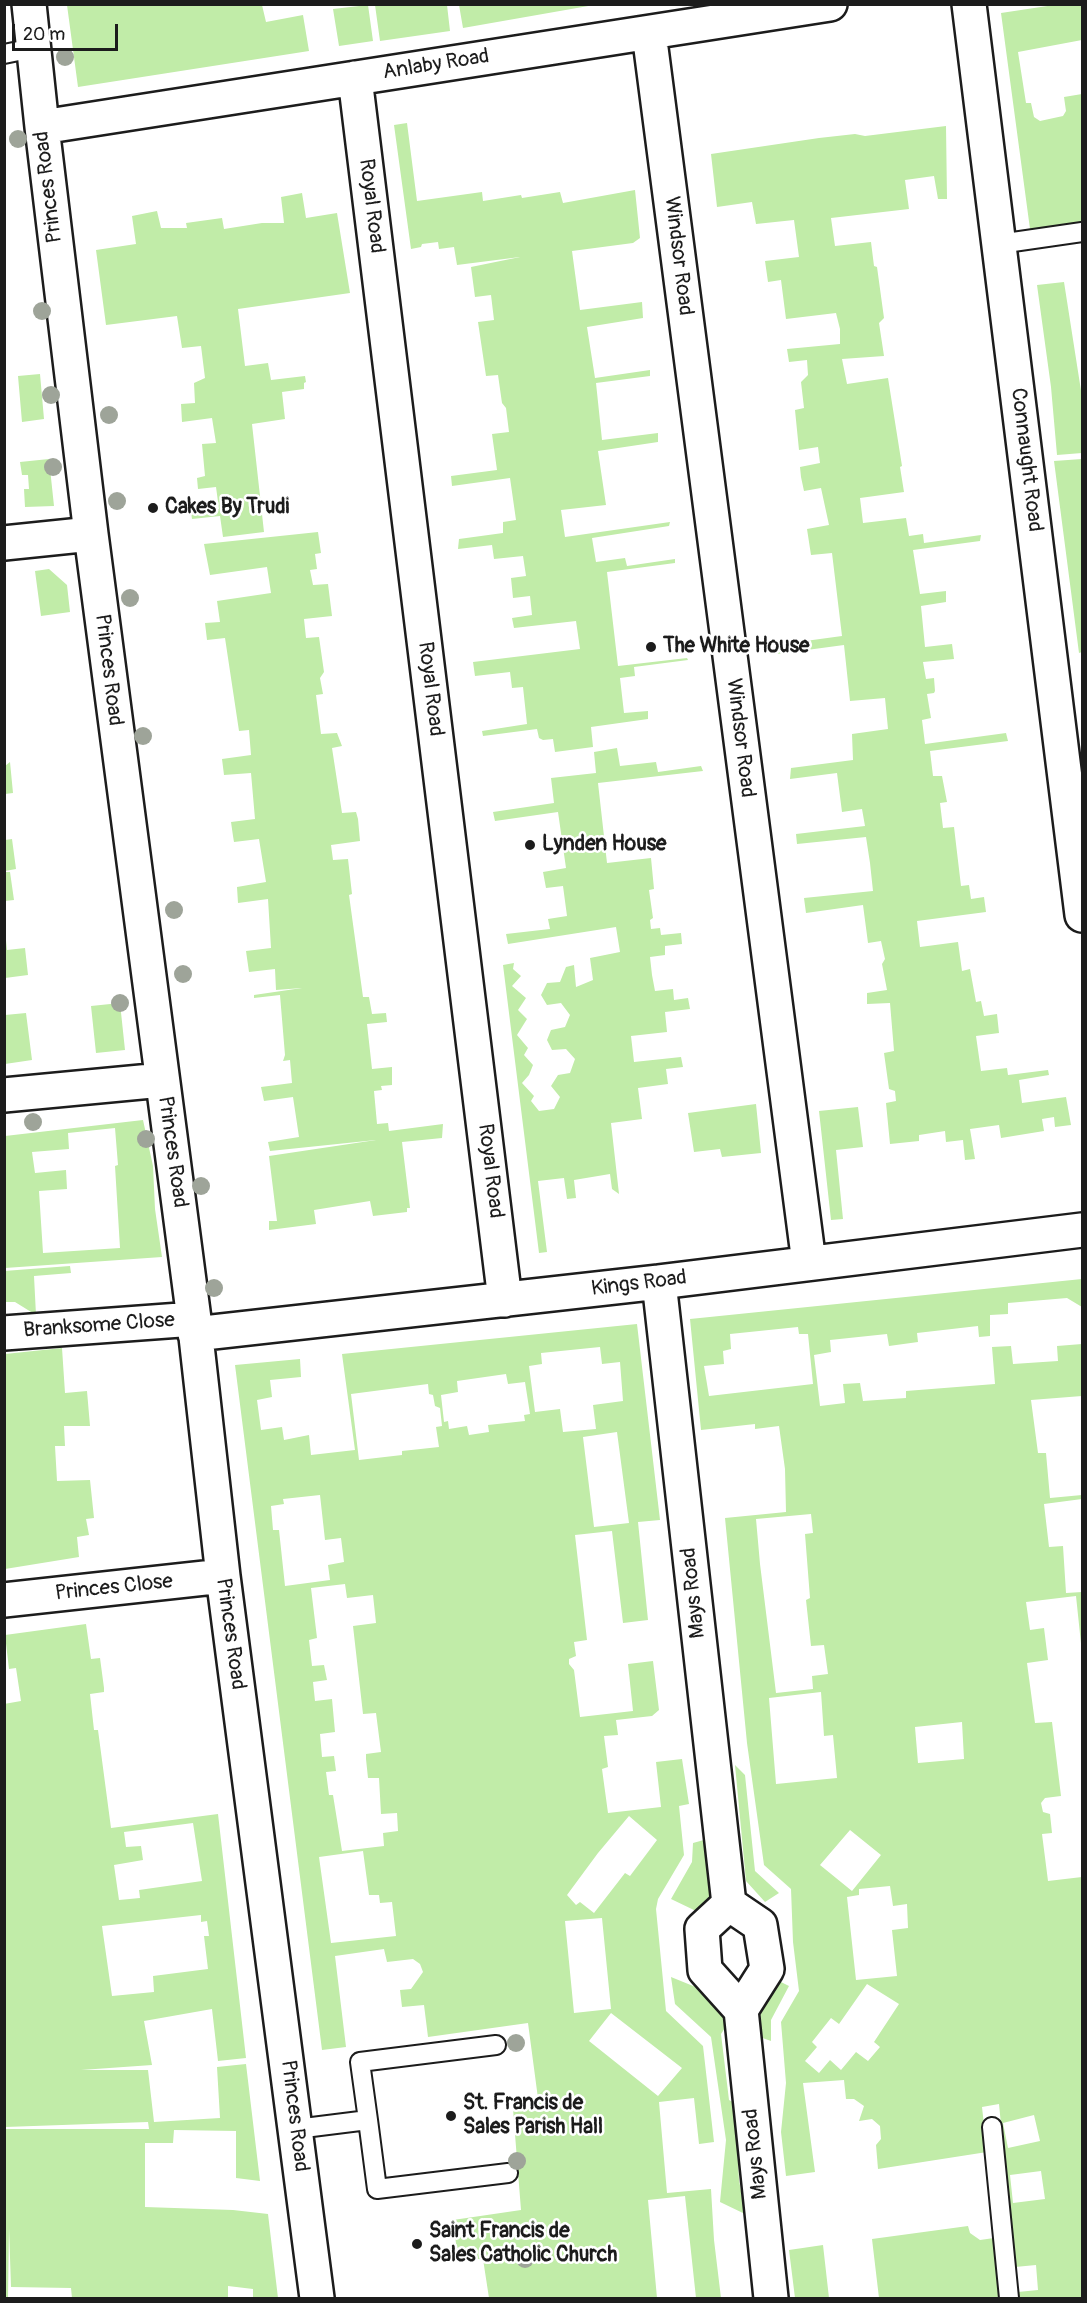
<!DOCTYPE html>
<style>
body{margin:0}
#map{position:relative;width:1087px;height:2303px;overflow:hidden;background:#fff;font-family:Pangolin,sans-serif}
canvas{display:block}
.frame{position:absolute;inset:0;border:6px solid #1c1c1c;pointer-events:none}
.scale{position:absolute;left:12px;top:24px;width:106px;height:27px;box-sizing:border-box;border:3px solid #1c1c1c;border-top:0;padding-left:8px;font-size:18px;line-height:21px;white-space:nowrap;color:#1c1c1c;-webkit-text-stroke:4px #fff;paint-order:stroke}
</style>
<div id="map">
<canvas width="1087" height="2303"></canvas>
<div class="frame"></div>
<div class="scale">20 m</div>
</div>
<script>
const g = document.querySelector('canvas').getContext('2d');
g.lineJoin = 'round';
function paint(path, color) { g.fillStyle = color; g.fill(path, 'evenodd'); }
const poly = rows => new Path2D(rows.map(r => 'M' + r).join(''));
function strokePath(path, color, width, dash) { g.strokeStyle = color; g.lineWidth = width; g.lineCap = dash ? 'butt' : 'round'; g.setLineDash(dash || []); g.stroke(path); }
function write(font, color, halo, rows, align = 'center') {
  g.font = font + ' Pangolin,sans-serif'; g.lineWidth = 5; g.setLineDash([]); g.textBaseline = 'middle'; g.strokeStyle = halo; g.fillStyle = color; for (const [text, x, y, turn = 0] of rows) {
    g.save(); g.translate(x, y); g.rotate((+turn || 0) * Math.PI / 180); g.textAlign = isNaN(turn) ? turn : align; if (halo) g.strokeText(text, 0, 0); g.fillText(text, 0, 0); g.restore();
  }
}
paint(poly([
 [67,5,262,5,266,22,303,15,309,51,78,87],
 [368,5,373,41,339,46,333,9],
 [375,5,447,5,450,31,380,41],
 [459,5,459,4,594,5,463,28],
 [1054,5,1082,5,1082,40,1018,52,1026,103,1031,103,1034,117,1040,121,1063,116,1066,111,1064,97,1082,94,1082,222,1030,229,1001,13],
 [407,123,417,201,482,192,483,201,521,195,522,198,560,192,563,203,635,190,640,238,633,243,572,251,580,310,642,302,643,318,587,327,595,378,650,370,650,376,596,383,602,440,658,433,658,442,598,451,606,505,561,510,565,537,670,522,669,526,592,538,596,562,625,558,627,566,675,559,675,563,607,572,618,666,687,658,688,660,634,667,635,676,620,678,624,713,648,711,648,719,591,727,593,747,555,752,553,739,543,740,539,738,537,729,483,736,482,731,527,724,523,687,512,688,510,672,475,676,473,662,580,649,576,621,514,628,512,618,532,615,530,596,513,598,511,578,526,576,523,556,494,559,492,545,458,549,459,539,503,533,503,522,516,520,510,478,452,486,451,476,497,470,492,434,509,432,506,408,502,403,498,375,486,376,478,322,494,320,491,295,475,297,471,267,520,257,457,265,454,247,439,249,438,242,422,244,421,247,411,249,394,125],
 [946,126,947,199,938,199,934,176,905,180,909,209,831,218,835,246,871,242,874,266,877,267,884,318,879,323,884,356,842,359,847,384,888,378,902,466,900,467,904,492,860,498,863,523,906,518,909,536,923,534,924,543,981,535,980,541,913,550,920,594,946,591,946,602,921,606,925,647,952,644,954,659,923,662,926,679,934,678,935,691,934,693,927,694,931,718,922,720,925,744,1006,733,1008,741,930,751,933,776,942,776,947,802,940,803,943,828,954,827,961,886,969,885,971,899,984,897,986,912,917,921,920,947,958,942,962,971,970,969,976,1002,981,1001,984,1016,997,1014,999,1033,976,1036,981,1071,1007,1068,1008,1075,1048,1070,1049,1075,1019,1080,1022,1103,1066,1097,1071,1125,1055,1127,1054,1117,1042,1119,1044,1131,1001,1138,999,1125,970,1129,975,1159,965,1160,963,1140,946,1142,945,1131,919,1135,919,1141,890,1144,886,1103,896,1101,895,1091,889,1089,884,1053,894,1051,890,1003,867,1004,867,993,887,990,882,964,885,959,881,941,868,943,863,905,806,913,804,898,873,891,870,863,866,837,797,844,796,834,865,826,862,809,842,812,837,773,790,779,791,768,853,760,852,734,888,729,885,698,850,701,844,645,777,654,776,645,842,636,832,553,811,555,807,529,829,525,821,488,804,491,801,477,800,467,820,463,818,447,799,450,795,410,804,408,801,382,808,375,807,360,789,362,787,349,840,344,840,329,836,313,786,319,781,280,768,282,765,261,799,257,794,220,756,224,752,202,717,207,711,154,819,138,855,134,865,136],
 [302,193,306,218,337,213,350,293,238,309,245,366,268,363,271,380,305,376,306,382,304,383,304,389,282,392,285,419,252,424,264,532,223,537,220,516,192,519,191,512,219,509,216,487,198,489,197,478,205,476,202,444,216,443,212,418,182,422,181,404,195,403,194,383,205,378,201,346,182,348,177,316,106,325,96,250,136,244,132,216,157,211,161,228,187,228,186,223,222,218,224,229,262,223,284,223,281,197],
 [1064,282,1082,397,1082,453,1057,455,1051,387,1037,285],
 [40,374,44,419,22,422,18,376],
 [49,459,54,506,25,507,24,489,29,489,28,475,22,475,20,462],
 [1082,459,1082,652,1079,653,1054,461],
 [318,532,321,553,315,554,317,569,310,570,313,585,328,584,332,616,304,619,306,638,319,637,324,672,320,678,323,694,316,695,321,734,337,733,342,746,332,748,342,813,356,812,358,819,360,841,331,845,333,860,348,859,352,894,349,895,363,997,369,997,372,1014,386,1013,387,1022,367,1024,372,1069,392,1067,392,1085,381,1086,382,1090,374,1091,377,1124,388,1123,389,1131,443,1124,442,1138,402,1142,410,1208,407,1208,407,1212,373,1216,370,1201,314,1210,316,1224,269,1230,269,1221,277,1221,269,1156,376,1140,270,1151,268,1142,299,1137,293,1097,264,1101,261,1087,292,1083,290,1060,283,1061,285,1055,280,995,254,998,254,995,302,988,276,990,275,969,249,972,246,951,271,948,268,899,238,903,237,887,266,882,259,839,234,842,233,836,231,822,255,819,251,773,224,775,222,759,251,755,249,730,239,731,225,638,207,640,205,623,220,622,217,601,271,593,267,567,210,575,204,544],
 [49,569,67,585,70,612,41,616,35,571],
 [617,748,620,766,656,762,658,772,701,766,703,771,598,783,607,863,651,858,654,889,649,890,653,918,650,920,651,929,660,928,661,935,681,933,682,944,665,946,665,955,650,957,652,975,655,991,673,989,674,1000,688,998,690,1009,665,1012,667,1032,631,1036,634,1062,681,1057,683,1067,666,1069,668,1084,638,1088,642,1119,611,1123,619,1194,612,1189,610,1174,574,1180,576,1198,567,1199,564,1178,538,1181,547,1252,539,1253,503,965,514,963,513,969,521,976,512,986,526,998,518,1010,527,1019,517,1035,528,1048,524,1055,533,1065,529,1075,522,1083,534,1096,531,1101,539,1111,554,1109,560,1097,551,1086,558,1075,570,1073,575,1059,566,1049,552,1050,547,1040,551,1030,565,1027,570,1015,561,1003,547,1005,541,995,547,983,560,982,566,967,574,965,576,987,593,980,590,958,620,952,616,927,508,944,506,934,550,929,548,919,567,916,563,886,546,888,543,872,566,868,558,812,495,821,493,812,554,803,551,778,596,773,594,752],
 [10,762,13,793,5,794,5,766],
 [12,839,16,869,5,871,5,840],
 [10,872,14,900,5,901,5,872],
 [5,931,7,950,25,948,28,975,5,978],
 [120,1003,125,1050,96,1053,91,1006],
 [26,1013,32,1060,5,1064,5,1015],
 [756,1104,761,1153,722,1157,720,1149,694,1152,688,1113],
 [858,1107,863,1147,836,1150,843,1219,831,1220,819,1111],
 [143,1120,153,1166,155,1209,162,1257,5,1268,5,1136],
 [115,1128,118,1165,115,1166,120,1248,43,1253,39,1191,67,1189,66,1170,35,1173,32,1152,69,1149,68,1133],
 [70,1266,71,1273,34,1276,36,1315,15,1302,5,1302,4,1271],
 [1082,1279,1082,1307,1067,1298,1008,1303,1008,1314,990,1315,990,1336,979,1337,978,1326,917,1333,918,1342,889,1346,887,1334,830,1340,831,1352,814,1355,820,1406,845,1403,843,1384,860,1383,863,1401,906,1398,906,1391,995,1384,992,1347,1011,1346,1013,1364,1058,1361,1057,1346,1082,1344,1082,1396,1031,1400,1038,1453,1046,1453,1050,1498,1082,1495,1082,1499,1044,1504,1049,1547,1063,1546,1066,1593,1082,1592,1082,1653,1076,1596,1026,1602,1030,1630,1044,1628,1048,1660,1027,1663,1035,1723,1052,1722,1061,1796,1045,1798,1041,1803,1043,1812,1050,1814,1052,1833,1042,1834,1048,1881,1082,1877,1082,2298,1019,2298,1018,2292,1038,2290,1036,2265,1015,2267,999,2104,982,2107,987,2152,878,2169,876,2145,881,2139,880,2126,872,2119,859,2121,864,2106,854,2099,846,2099,844,2080,803,2083,815,2172,786,2176,781,2132,786,2083,781,2022,799,1991,793,1942,791,1889,764,1865,747,1743,725,1518,786,1512,785,1469,779,1426,755,1429,755,1424,701,1430,690,1319],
 [798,1327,799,1334,808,1334,813,1384,709,1396,704,1366,724,1364,723,1351,731,1349,730,1334],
 [811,1514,813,1533,805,1534,810,1598,806,1600,811,1646,824,1645,828,1674,812,1676,813,1689,776,1693,760,1564,756,1519],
 [821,1692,824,1736,833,1735,837,1778,776,1784,769,1698],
 [962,1722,964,1759,918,1763,915,1727],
 [850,1830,881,1855,852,1891,820,1865],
 [890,1886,893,1906,907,1904,908,1928,892,1930,897,1976,856,1980,847,1897,859,1895,859,1889],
 [867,1984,899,2004,874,2042,880,2047,868,2061,856,2052,841,2070,830,2060,819,2073,805,2061,817,2047,812,2042,831,2018,839,2024],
 [1034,2115,1040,2141,1008,2148,1003,2123],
 [1041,2171,1045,2199,1013,2203,1010,2175],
 [637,1324,660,1520,638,1522,648,1620,623,1623,612,1531,575,1535,587,1640,574,1642,576,1656,569,1659,569,1664,574,1670,580,1717,633,1711,628,1664,653,1661,659,1710,652,1716,616,1720,618,1735,604,1736,608,1767,602,1769,608,1813,661,1807,656,1762,682,1759,689,1804,679,1806,684,1855,658,1899,656,1909,666,2011,703,2046,714,2142,699,2144,694,2098,659,2102,667,2193,711,2189,714,2240,721,2298,696,2298,685,2196,648,2200,657,2298,489,2298,483,2259,458,2259,453,2220,521,2210,513,2109,539,2106,528,2023,428,2037,424,2005,402,2007,400,1990,411,1989,423,1972,420,1964,413,1959,387,1962,384,1949,335,1956,346,2047,322,2050,235,1365,300,1359,301,1377,270,1380,272,1397,257,1400,261,1430,282,1427,284,1440,309,1435,311,1455,355,1450,342,1354],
 [600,1347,602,1364,620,1362,623,1401,593,1405,596,1429,563,1432,560,1409,535,1412,529,1366,542,1364,541,1353],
 [506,1374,508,1384,525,1382,530,1414,524,1415,525,1421,488,1425,489,1432,469,1435,467,1426,449,1429,448,1421,444,1422,441,1395,458,1392,457,1381],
 [428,1384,429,1394,433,1395,435,1406,440,1408,442,1426,436,1427,439,1447,402,1451,402,1455,359,1460,351,1394],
 [617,1432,629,1523,594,1527,583,1437],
 [320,1495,325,1540,341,1538,344,1562,328,1565,330,1580,285,1586,279,1530,273,1530,271,1506,284,1504,283,1499],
 [345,1584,347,1598,373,1595,376,1623,353,1626,363,1714,376,1713,381,1752,366,1754,366,1759,368,1778,379,1778,381,1814,397,1813,398,1831,383,1833,384,1846,342,1851,333,1795,329,1795,326,1772,336,1771,334,1756,322,1757,320,1734,335,1732,332,1699,315,1701,313,1682,327,1680,324,1665,312,1666,309,1640,317,1638,311,1588],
 [629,1816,657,1840,630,1876,625,1873,594,1913,580,1902,576,1905,567,1895,598,1853],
 [363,1851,369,1895,379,1895,380,1903,392,1902,396,1936,331,1943,319,1857],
 [602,1918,611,2009,574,2013,565,1921],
 [611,2013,682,2068,658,2096,589,2041],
 [62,1348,65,1393,87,1391,90,1426,64,1426,65,1446,55,1446,57,1481,90,1480,94,1518,86,1519,89,1535,77,1537,79,1557,5,1569,5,1354],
 [86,1624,91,1659,100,1658,104,1688,104,1692,90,1694,94,1730,98,1730,111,1828,218,1814,246,2058,218,2061,212,2009,144,2021,152,2065,81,2070,148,2070,154,2122,220,2118,217,2067,246,2064,260,2181,236,2178,236,2131,174,2130,173,2143,145,2143,145,2207,233,2210,268,2214,278,2298,253,2298,253,2289,228,2286,228,2298,103,2297,72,2298,71,2288,11,2287,9,2228,8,2298,5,2298,5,2129,149,2129,148,2122,5,2127,4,1704,21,1701,16,1668,9,1669,5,1635],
 [193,1823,202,1881,139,1890,140,1898,119,1900,114,1865,143,1860,141,1846,126,1847,124,1832],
 [201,1915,201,1922,207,1921,209,1936,204,1936,208,1969,153,1976,154,1992,112,1996,102,1926],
 [735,1765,745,1775,755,1871,779,1893,765,1902,746,1881],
 [711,1838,715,1893,696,1911,671,1899,692,1862,693,1843],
 [671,1977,703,1990,732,2017,721,2034,729,2100,742,2107,744,2122,736,2130,739,2180,745,2214,720,2202,726,2140,711,2037,675,2004],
 [775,1979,789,1986,771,2020,771,2041,757,2036,756,2013],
 [968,2226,970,2233,980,2240,994,2238,1000,2298,879,2298,872,2239],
 [823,2245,829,2298,795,2298,789,2250]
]), '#c1eca8');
const service = poly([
 [4,54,33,48],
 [999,244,1082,232],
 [368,2120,377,2189,508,2173],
 [992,2127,1009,2298],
 [296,2129,368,2120,360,2062,496,2045]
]);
const minor = poly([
 [29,4,42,127,91,534,194,1319,223,1576,317,2298],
 [969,4,1082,915],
 [649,33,809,1263],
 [355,78,505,1300],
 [42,127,830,4],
 [4,543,91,534],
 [4,1095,162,1080],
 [659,1282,729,1904,760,1925,767,1969,741,2010],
 [4,1333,194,1319],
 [195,1334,659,1282,1082,1230],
 [4,1600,223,1576],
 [729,1904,702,1929,705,1970,741,2010,771,2298]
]);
strokePath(service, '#1c1c1c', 22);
strokePath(minor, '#1c1c1c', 38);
strokePath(service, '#fff', 18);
strokePath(minor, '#fff', 33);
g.fillStyle = '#9ea499';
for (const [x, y] of [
 [65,57],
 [18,139],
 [42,311],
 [51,395],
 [109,415],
 [53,467],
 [117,501],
 [130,598],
 [143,736],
 [174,910],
 [183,974],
 [120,1003],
 [33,1122],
 [146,1139],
 [201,1186],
 [214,1288],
 [516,2043],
 [517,2161],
 [525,2259]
]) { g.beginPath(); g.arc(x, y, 9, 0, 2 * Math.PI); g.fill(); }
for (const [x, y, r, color] of [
 [153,508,6,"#1c1c1c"],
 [651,647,6,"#1c1c1c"],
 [530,845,6,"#1c1c1c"],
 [451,2116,6,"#1c1c1c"],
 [417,2244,6,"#1c1c1c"]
]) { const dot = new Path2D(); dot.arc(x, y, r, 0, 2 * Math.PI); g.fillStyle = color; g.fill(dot); strokePath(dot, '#fff', 2); }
write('21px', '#1c1c1c', '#fff', [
 ["Anlaby Road",436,65,-9],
 ["Princes Road",49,187,-97],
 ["Royal Road",371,206,83],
 ["Windsor Road",678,256,83],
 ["Connaught Road",1026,460,83],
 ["Princes Road",108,670,83],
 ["Royal Road",430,689,83],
 ["Windsor Road",740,738,83],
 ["Princes Road",172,1152,82],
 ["Royal Road",490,1171,83],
 ["Kings Road",639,1284,-7],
 ["Branksome Close",99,1326,-4],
 ["Princes Close",114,1588,-6],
 ["Mays Road",694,1593,-96],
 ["Princes Road",230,1634,82],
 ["Princes Road",294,2116,83],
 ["Mays Road",756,2154,-96]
]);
write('bold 21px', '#1c1c1c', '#fff', [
 ["Cakes By Trudi",165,508],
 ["The White House",663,647],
 ["Lynden House",542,845],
 ["St. Francis de",463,2104],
 ["Sales Parish Hall",463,2128],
 ["Saint Francis de",429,2232],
 ["Sales Catholic Church",429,2256]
], 'left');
</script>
